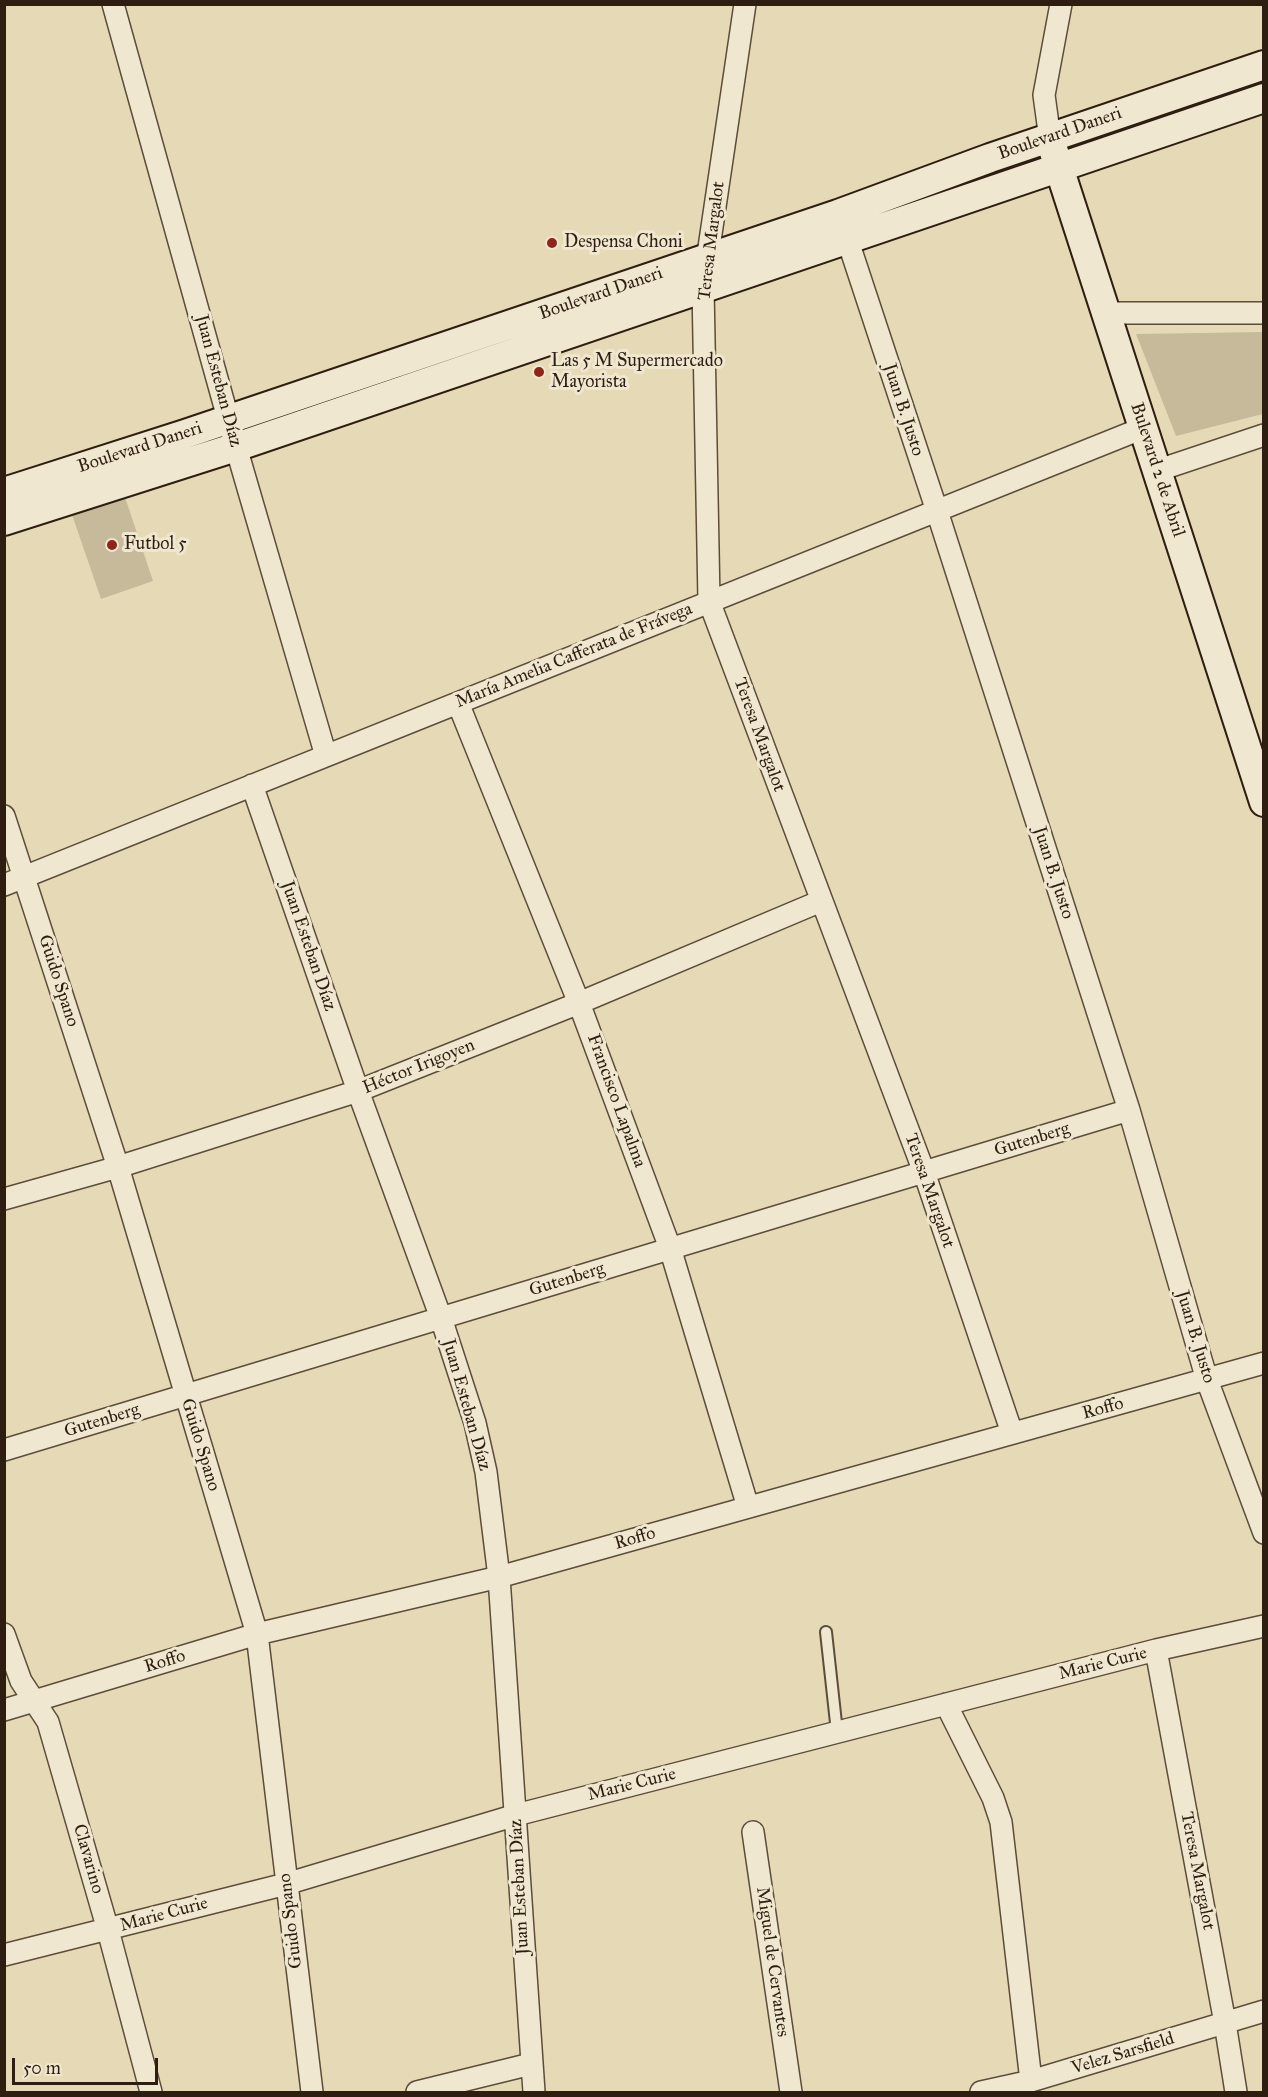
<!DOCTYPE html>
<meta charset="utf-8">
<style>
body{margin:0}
#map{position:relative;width:1268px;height:2097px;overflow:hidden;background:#e6dab6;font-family:"IM FELL Great Primer",serif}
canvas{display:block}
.frame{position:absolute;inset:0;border:6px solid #2e1e11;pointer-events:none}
.scale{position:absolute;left:12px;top:2058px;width:146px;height:27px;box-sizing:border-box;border:3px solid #2e1e11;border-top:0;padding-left:8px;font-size:18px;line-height:21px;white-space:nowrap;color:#2e1e11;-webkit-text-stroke:4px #efe7d0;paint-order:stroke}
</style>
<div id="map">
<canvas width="1268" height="2097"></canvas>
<div class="frame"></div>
<div class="scale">50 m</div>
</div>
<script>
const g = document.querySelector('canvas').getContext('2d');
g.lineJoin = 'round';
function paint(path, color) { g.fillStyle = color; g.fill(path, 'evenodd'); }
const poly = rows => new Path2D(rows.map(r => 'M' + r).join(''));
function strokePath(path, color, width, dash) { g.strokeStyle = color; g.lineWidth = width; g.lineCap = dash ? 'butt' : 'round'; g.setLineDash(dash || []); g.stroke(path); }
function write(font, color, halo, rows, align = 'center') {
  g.font = font + ' "IM FELL Great Primer",serif'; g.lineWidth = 6; g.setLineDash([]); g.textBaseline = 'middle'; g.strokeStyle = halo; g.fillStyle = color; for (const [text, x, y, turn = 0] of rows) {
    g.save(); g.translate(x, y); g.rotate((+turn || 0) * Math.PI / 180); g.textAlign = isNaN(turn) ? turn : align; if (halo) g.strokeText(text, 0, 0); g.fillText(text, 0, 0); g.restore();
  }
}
paint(poly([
 [1263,332,1263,414,1176,436,1136,334],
 [123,491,153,581,101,599,70,509]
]), '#c7ba9a');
const service = poly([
 [826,1632,837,1732]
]);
const minor = poly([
 [113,4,236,447,326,756],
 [745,4,703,288,709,601,924,1172,1012,1433],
 [1050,139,1044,95,1061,4],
 [843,226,937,511,1129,1110,1207,1380,1264,1533],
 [1106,313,1264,313],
 [1156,471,1264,435],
 [458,703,579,1003,670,1248,748,1507],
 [252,785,358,1091,441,1318,475,1423,486,1472,499,1577,534,2092],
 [4,816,118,1167,257,1634,312,2092],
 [4,885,1143,428],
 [4,1199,118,1167,358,1091,579,1003,821,901],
 [4,1450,1129,1110],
 [4,1634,21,1681,48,1722,108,1930,151,2092],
 [1156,1650,1225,2023,1236,2092],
 [946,1704,993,1798,1001,1822,1031,2081],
 [4,1710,257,1634,499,1577,1264,1363],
 [753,1832,791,2092],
 [4,1955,286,1884,516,1815,1156,1650,1264,1626],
 [417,2092,531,2064],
 [981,2092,1031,2081,1264,2011]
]);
const secondary = poly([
 [1053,149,1264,802],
 [4,492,185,434,838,214,990,158,1264,65],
 [4,521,236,447,1264,98]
]);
strokePath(service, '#5c4d3a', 14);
strokePath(minor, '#5c4d3a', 24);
strokePath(secondary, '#2e1e11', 32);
strokePath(service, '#efe7d0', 10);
strokePath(minor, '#efe7d0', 21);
strokePath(secondary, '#efe7d0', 28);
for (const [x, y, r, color] of [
 [552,243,6,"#8f2418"],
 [539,372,6,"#8f2418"],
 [112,545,6,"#8f2418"]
]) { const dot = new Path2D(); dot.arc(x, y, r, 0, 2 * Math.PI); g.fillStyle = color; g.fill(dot); strokePath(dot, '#efe7d0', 2); }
write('18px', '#2e1e11', '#efe7d0', [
 ["Boulevard Daneri",1060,134,-19],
 ["Teresa Margalot",712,241,-83],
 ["Boulevard Daneri",601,294,-19],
 ["Juan Esteban Díaz",218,381,75],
 ["Juan B. Justo",903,410,72],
 ["Boulevard Daneri",140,448,-18],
 ["Bulevard 2 de Abril",1157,470,72],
 ["María Amelia Cafferata de Frávega",574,656,-22],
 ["Teresa Margalot",759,735,70],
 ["Juan B. Justo",1053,873,72],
 ["Juan Esteban Díaz",308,946,71],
 ["Guido Spano",58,981,72],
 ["Héctor Irigoyen",419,1067,-22],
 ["Francisco Lapalma",616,1101,70],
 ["Gutenberg",1032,1140,-17],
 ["Teresa Margalot",929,1191,71],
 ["Gutenberg",567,1280,-17],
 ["Juan B. Justo",1195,1337,73],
 ["Juan Esteban Díaz",466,1405,74],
 ["Roffo",1103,1409,-15],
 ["Gutenberg",102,1421,-17],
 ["Guido Spano",200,1445,73],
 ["Roffo",635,1539,-16],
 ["Roffo",165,1662,-17],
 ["Marie Curie",1103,1664,-14],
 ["Marie Curie",632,1785,-14],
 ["Clavarino",88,1859,74],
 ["Teresa Margalot",1197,1871,79],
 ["Juan Esteban Díaz",520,1887,-93],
 ["Marie Curie",164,1915,-15],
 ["Guido Spano",291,1921,-97],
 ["Miguel de Cervantes",772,1962,82],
 ["Velez Sarsfield",1123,2054,-17]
]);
write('18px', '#2e1e11', '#efe7d0', [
 ["Despensa Choni",564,243],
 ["Las 5 M Supermercado",551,362],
 ["Mayorista",551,383],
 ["Futbol 5",124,545]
], 'left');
</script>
